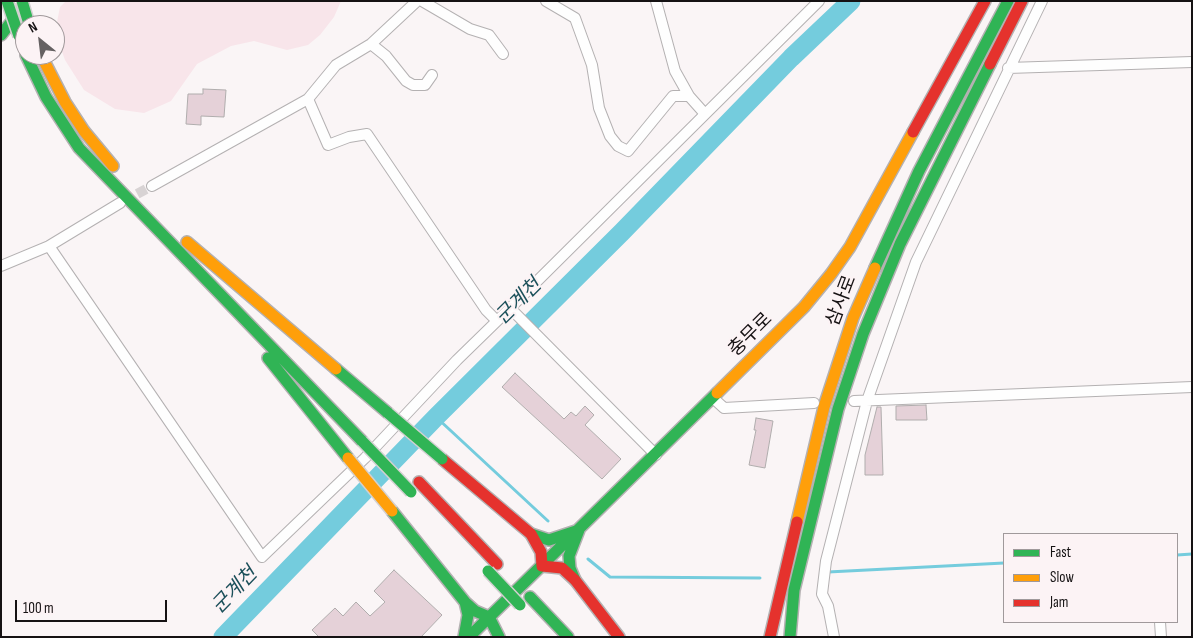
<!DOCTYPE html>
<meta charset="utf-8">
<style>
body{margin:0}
#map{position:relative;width:1193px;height:638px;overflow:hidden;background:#faf5f6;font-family:"Sofia Sans Condensed",sans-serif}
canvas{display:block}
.frame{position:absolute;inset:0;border:2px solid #151213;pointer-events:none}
.legend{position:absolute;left:1003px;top:533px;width:175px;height:90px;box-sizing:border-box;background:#fcf3f5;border:1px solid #a0999b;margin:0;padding:6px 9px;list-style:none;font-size:15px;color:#151213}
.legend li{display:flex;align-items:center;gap:10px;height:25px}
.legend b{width:25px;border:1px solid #a0999b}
.north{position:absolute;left:15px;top:15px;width:50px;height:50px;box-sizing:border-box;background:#fcf3f5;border:1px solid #a0999b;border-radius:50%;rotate:331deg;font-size:14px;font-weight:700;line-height:20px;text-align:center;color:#151213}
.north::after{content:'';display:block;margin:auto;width:18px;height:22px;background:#656162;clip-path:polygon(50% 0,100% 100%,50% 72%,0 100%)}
.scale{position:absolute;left:15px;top:600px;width:152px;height:22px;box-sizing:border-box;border:2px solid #151213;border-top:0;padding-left:6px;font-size:15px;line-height:18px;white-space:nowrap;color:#151213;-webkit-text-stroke:4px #fcf3f5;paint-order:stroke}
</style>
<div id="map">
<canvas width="1193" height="638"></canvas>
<div class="frame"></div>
<ul class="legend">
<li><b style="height:6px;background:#30b455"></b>Fast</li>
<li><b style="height:6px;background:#ff9f0a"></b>Slow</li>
<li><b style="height:6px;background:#e5322d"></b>Jam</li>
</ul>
<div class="north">N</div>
<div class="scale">100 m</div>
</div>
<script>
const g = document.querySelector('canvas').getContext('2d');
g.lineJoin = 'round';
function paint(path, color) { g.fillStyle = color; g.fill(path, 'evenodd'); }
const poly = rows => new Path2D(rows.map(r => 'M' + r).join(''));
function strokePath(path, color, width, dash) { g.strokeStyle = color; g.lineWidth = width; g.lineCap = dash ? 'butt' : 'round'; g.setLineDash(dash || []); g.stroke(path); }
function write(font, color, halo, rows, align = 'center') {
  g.font = font + ' "Sofia Sans Condensed","Noto Sans KR",sans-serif'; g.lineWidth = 4; g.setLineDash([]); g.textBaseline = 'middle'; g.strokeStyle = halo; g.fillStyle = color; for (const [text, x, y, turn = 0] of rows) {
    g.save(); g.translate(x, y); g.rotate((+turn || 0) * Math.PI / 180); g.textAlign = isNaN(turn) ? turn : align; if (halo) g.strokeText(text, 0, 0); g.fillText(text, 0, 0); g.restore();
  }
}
paint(poly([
 [66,1,341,1,334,17,320,35,308,45,287,50,254,41,231,46,197,64,171,101,144,113,115,109,84,90,65,60,55,32,60,7]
]), '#f8e5ea');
strokePath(poly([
 [436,417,548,521],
 [1177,555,1192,554],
 [588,559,610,577,760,578],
 [828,572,1004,563]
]), '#74ccdd', 3);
strokePath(poly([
 [223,637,436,417,622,232,791,58,851,1]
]), '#74ccdd', 19);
const building = poly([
 [203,89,226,90,224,117,201,116,201,125,186,124,188,94,203,94,203,89],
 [515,373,564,419,571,412,576,416,585,406,594,415,585,425,621,459,602,479,502,387,515,373],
 [926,405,927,420,896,420,896,406,926,405],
 [877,407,881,407,883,475,865,475,865,455,877,407],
 [756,418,773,421,765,468,749,465,756,430,754,430,756,418],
 [394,570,442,615,421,637,319,637,312,630,335,608,343,616,356,602,370,616,385,602,374,591,394,570]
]);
paint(building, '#e5d1d8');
strokePath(building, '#b0adad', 1);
strokePath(poly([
 [124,201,152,186]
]), '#d8d3d4', 10, [10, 5]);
const street = poly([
 [422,1,470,29,489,35,503,54],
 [546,1,575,18,592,65,599,108,610,136,618,146,628,151,673,96,689,96],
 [656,1,675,71,689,96,705,114],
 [371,44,386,56,406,81,413,85,425,85,432,75],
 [1008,68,1192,62],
 [308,99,336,65,371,44,417,1],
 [152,186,308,99,328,145,349,137,367,134,486,310,497,321,819,1],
 [49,246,262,557,365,458,457,360,497,321],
 [1,266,49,246,120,203],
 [511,309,656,455],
 [713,398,724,408,814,403],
 [854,401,1192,387],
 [1160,622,1161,637],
 [834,637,828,606,822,594,826,561,867,401,916,262,1042,1]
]);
const fast = poly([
 [1,35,19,12],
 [26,55,46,97,79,148,362,441],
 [875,268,919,171,1008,1],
 [268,358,348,458],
 [336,369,388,413],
 [392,511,465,602,475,611,489,617,499,637],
 [531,534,549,540,579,530],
 [575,580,570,568,569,556,579,530],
 [530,597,568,637],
 [464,637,468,615,465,602],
 [469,637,717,393],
 [790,637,794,590,838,409,863,334,900,244,990,64]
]);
const slow = poly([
 [41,55,65,102,84,131,113,166],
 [187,242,336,369],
 [717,393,804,307,831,274,850,247,913,132],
 [797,522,824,407,853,318,875,268]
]);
const jam = poly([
 [990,64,1022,1],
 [913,132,985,1],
 [442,459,531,534,541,552,542,566,562,568,575,580,619,637],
 [419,482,497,564],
 [770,637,797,522]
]);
strokePath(street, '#b4b1b2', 12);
strokePath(fast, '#b4b1b2', 14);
strokePath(slow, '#b4b1b2', 14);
strokePath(jam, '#b4b1b2', 14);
strokePath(street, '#fefefe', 10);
strokePath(fast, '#30b455', 11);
strokePath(slow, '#ff9f0a', 11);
strokePath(jam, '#e5322d', 11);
const fastBridge = poly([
 [7,1,19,36],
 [22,1,29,24],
 [388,413,442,459],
 [362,441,411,492],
 [488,571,520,605]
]);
const slowBridge = poly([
 [348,458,392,511]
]);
strokePath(fastBridge, '#d3d0d1', 14, []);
strokePath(slowBridge, '#d3d0d1', 14, []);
strokePath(fastBridge, '#30b455', 11);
strokePath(slowBridge, '#ff9f0a', 11);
write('19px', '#151213', '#fcf3f5', [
 ["삼사로",842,301,-69],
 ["충무로",751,335,-45]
]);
write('italic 20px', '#1b505a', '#fcf3f5', [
 ["군계천",519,302,-45],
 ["군계천",235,591,-46]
]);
</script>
